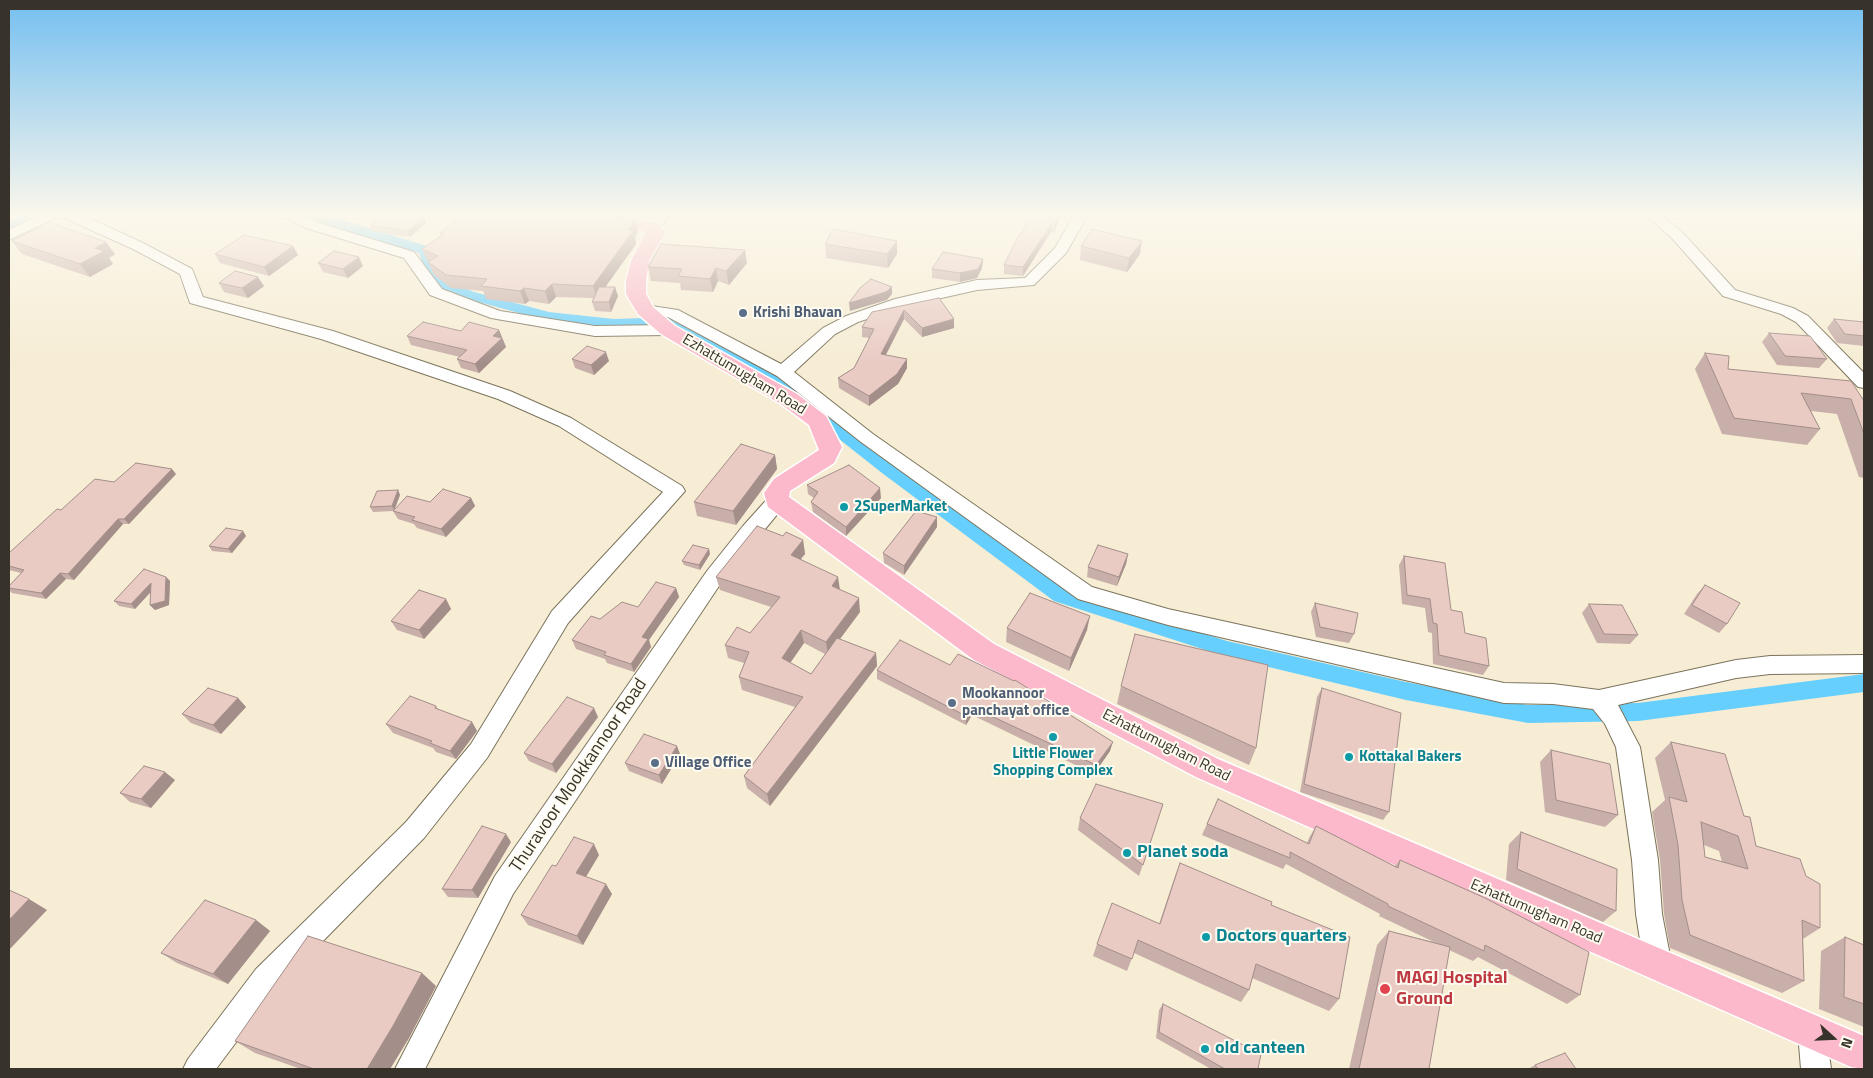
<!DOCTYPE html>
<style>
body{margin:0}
#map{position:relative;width:1873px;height:1078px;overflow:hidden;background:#f6edd4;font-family:"Titillium Web",sans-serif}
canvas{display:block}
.frame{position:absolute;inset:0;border:10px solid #37332a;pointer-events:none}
.north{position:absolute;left:1808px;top:1013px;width:50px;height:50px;-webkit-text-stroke:4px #fefbf0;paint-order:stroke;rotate:110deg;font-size:14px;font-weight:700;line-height:20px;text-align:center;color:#37332a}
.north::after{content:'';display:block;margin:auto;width:18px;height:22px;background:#37332a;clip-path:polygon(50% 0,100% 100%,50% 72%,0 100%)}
</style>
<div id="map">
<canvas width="1873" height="1078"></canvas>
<div class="frame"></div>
<div class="north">N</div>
</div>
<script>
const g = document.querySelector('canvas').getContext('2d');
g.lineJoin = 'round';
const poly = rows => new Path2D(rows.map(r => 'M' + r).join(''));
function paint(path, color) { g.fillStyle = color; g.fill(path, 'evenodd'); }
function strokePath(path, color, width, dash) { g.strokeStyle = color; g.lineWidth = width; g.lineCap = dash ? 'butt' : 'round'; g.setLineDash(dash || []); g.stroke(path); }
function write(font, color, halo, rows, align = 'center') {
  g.font = font + ' "Titillium Web",sans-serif'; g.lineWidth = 4; g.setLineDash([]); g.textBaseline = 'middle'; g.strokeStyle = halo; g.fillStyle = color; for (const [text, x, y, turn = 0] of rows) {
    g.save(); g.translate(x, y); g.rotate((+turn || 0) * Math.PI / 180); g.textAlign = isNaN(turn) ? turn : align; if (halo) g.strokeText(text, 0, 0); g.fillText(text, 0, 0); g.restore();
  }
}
paint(poly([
 [26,213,43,213,9,231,9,222,26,213],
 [300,213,320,213,430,247,441,278,474,292,549,312,614,319,676,317,774,370,894,465,1068,590,1227,641,1406,682,1528,705,1638,703,1864,674,1864,692,1638,721,1528,723,1406,700,1227,657,1054,601,882,473,762,378,668,325,614,329,548,321,464,298,430,284,419,253,336,229,300,213]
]), '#66cffd');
const minor = poly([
 [43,213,78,213,143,243,192,269,203,297,333,331,510,391,571,418,682,486,685,491,568,623,487,758,424,838,276,989,216,1069,183,1069,188,1059,256,969,406,822,471,744,552,611,663,492,559,426,498,399,321,339,190,303,180,274,133,249,60,216,9,240,9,230,43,213],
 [276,213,296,213,316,222,414,252,442,289,500,311,595,326,668,325,676,330,668,335,595,336,491,318,430,295,404,258,306,228,276,213],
 [656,213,670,213,659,231,654,232,647,228,656,213],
 [1075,213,1089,213,1066,253,1034,285,977,290,906,306,858,322,835,334,794,372,873,434,1092,587,1168,609,1504,683,1553,684,1599,690,1736,660,1770,656,1864,655,1864,673,1770,674,1736,678,1618,705,1640,747,1658,860,1662,914,1672,966,1668,976,1658,980,1648,976,1644,966,1636,914,1632,860,1616,747,1605,724,1593,709,1553,704,1504,703,1168,625,1078,599,861,442,777,376,668,317,645,315,637,310,645,305,678,310,781,364,823,328,846,316,895,299,977,280,1025,278,1055,248,1075,213],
 [1643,213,1659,213,1681,231,1735,290,1793,308,1808,316,1864,373,1864,388,1858,387,1796,322,1781,314,1723,296,1671,237,1643,213],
 [777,494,784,496,787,501,784,506,721,583,513,894,425,1069,395,1069,495,876,707,571,743,526,770,496,777,494],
 [1812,1018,1822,1022,1826,1032,1831,1069,1801,1069,1798,1032,1802,1022,1812,1018]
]);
const major = poly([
 [567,213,606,213,660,224,665,233,649,261,646,281,646,294,653,307,675,326,797,394,826,416,842,447,834,463,790,491,789,497,994,644,1218,759,1864,1036,1864,1069,1851,1067,1196,777,974,660,768,507,764,493,774,479,819,450,809,425,781,404,661,334,638,314,626,294,626,281,631,261,646,232,576,218,570,217,567,213]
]);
strokePath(minor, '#7b735c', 2);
strokePath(major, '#fff', 3);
paint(minor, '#fff');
paint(major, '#fbb9cb');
paint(poly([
 [10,213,32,213,26,217],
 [186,213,198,213,193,216],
 [311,213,333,213,327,219],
 [629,213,646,213,644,219,630,216],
 [1029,213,1068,213,1065,219,1060,218,1054,233,1051,232,1023,276,1004,274,1004,265,1022,233],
 [471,216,638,232,635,237,636,244,605,287,618,296,611,312,595,311,592,302,593,298,556,297,549,304,529,301,525,304,486,299,483,291,451,288,434,275,422,249,441,236,440,233],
 [424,217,426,223,410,237,372,231,370,225],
 [12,241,115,254,109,258,113,264,90,277,22,254],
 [825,244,897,254,888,268,826,258],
 [293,246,298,255,269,276,220,263,215,254],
 [1081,246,1140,254,1127,272,1080,260],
 [983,259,982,268,977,278,960,282,932,278,932,269],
 [318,263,363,266,348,278,323,272],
 [747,263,729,285,718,281,713,292,681,290,680,283,651,281,648,267],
 [219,283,264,286,248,298,224,292],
 [939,298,954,319,954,328,922,337,904,319,886,355,907,359,907,368,898,384,869,406,839,388,838,378,854,368,869,338,862,337,862,327,872,312],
 [1834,319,1864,322,1864,346,1837,343,1827,328],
 [499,330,506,347,479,373,461,368,457,359,460,357,411,345,407,336,461,331],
 [1769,333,1827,359,1819,368,1777,365,1762,342],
 [1705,353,1728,369,1864,401,1864,478,1859,477,1837,414,1811,411,1820,429,1807,445,1722,434,1695,369],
 [572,359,609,361,594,375,575,368],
 [775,455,777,469,736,525,697,516,694,502],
 [176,474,129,524,123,524,74,580,66,579,46,599,12,593,9,590,9,586,21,573,9,570,9,553,61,510,114,482],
 [807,485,881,498,846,536,813,512,811,502,814,498,808,494],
 [398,490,400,495,395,509,430,502,471,498,475,506,446,537,417,528,414,524,398,519,393,511,373,512,370,507],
 [937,527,904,575,884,563,883,553],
 [246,536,232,553,212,551,209,546],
 [783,536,803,540,805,554,801,559,840,589,860,612,840,639,876,653,877,666,770,806,747,788,744,776,795,707,742,690,739,677,744,663,728,658,725,645,750,633,771,607,720,590,716,577],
 [804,643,825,654,811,674,790,663],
 [710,554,700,570,684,565,682,561],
 [1128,554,1126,564,1117,586,1087,577,1088,567],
 [1404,556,1451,610,1465,633,1489,666,1483,675,1433,664,1432,633,1428,632,1425,608,1402,604,1399,565],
 [166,577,170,581,169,605,155,610,150,605,151,592,135,609,119,606,114,601],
 [1705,585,1727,624,1719,633,1684,614,1697,594],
 [676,588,679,597,649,640,651,647,634,672,607,663,605,659,576,649,572,640,600,619,638,607],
 [446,599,451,609,424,639,397,630,391,621],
 [1315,603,1354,634,1349,643,1316,637,1311,612],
 [1589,604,1638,635,1630,644,1597,643,1582,613],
 [1007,628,1087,630,1069,671,1006,642],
 [950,665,1110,751,1094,774,972,715,966,725,877,679,877,670],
 [1121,686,1256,748,1249,765,1117,704],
 [1322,688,1389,812,1383,820,1300,792,1317,697],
 [238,698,246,707,221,734,191,723,182,714],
 [436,706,438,709,472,722,477,731,456,759,436,752,433,748,393,733,386,724],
 [598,717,556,773,529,761,524,753],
 [1671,742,1744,816,1756,846,1820,928,1803,939,1804,981,1782,993,1670,948,1664,914,1660,860,1652,812,1665,800,1655,758],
 [1704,845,1719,851,1722,862,1705,857],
 [1551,750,1618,815,1605,827,1545,812,1540,762],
 [680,754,662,784,629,771,625,763],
 [175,780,151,808,130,802,120,793],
 [1218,799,1307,843,1309,838,1316,826,1395,866,1400,860,1580,995,1567,1004,1478,957,1473,961,1449,950,1429,1069,1349,1069,1377,945,1389,931,1434,942,1379,916,1380,914,1286,864,1283,869,1202,835],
 [1163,804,1139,876,1078,830,1080,818],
 [1521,832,1616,911,1603,922,1506,880,1509,844],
 [511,842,478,898,448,897,442,889],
 [599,855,586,877,612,894,583,945,528,925,521,915,556,866],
 [1180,863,1271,905,1339,999,1329,1011,1252,978,1249,990,1241,1002,1134,953,1127,971,1093,956,1097,944,1159,924,1175,876],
 [256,920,270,931,228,984,177,963,161,953],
 [1845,937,1864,945,1864,1027,1819,1009,1821,951],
 [436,986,409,1038,390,1069,301,1069,255,1053,235,1041],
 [1163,1004,1258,1069,1211,1069,1156,1038,1159,1010],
 [1535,1065,1576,1069,1528,1069]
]), '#c8afa9');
paint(poly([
 [23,213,32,213,26,217],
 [191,213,198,213,193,216],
 [324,213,333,213,327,219],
 [643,213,646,213,644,219],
 [1059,213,1061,213,1060,218,1054,233,1055,224],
 [424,217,426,223,410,237,408,231],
 [635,220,638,232,635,237,636,244,597,299,593,286],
 [1052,223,1051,232,1023,276,1023,267],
 [897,241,897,254,888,268,887,254],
 [1142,241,1140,254,1127,272,1129,258],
 [106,242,115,254,109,258,113,264,90,277,80,264,95,248],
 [293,246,298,255,269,276,264,267],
 [745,250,747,263,729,285,726,271],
 [359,257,363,266,348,278,343,269],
 [983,259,982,268,977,278,960,282,960,273],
 [716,268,718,281,713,292,710,279],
 [258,277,264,286,248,298,242,288],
 [552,284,556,297,549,304,545,291],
 [615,287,618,296,611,312,609,302],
 [892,287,892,294,887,300,850,311,849,303],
 [524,288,529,301,525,304,520,291],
 [904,310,904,319,881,364,881,354],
 [954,319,954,328,922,337,922,328],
 [499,330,506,347,479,373,475,364,493,336],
 [606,352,609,361,594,375,591,365],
 [907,359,907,368,898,384,869,406,869,396],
 [775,455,777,469,736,525,733,511],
 [172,469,176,474,129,524,124,519],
 [880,488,881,498,846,536,846,527],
 [398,490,400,495,394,510,392,506],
 [471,498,475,506,446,537,441,529],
 [937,517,937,527,904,575,904,566],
 [118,519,123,524,74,580,68,574],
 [243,531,246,536,232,553,228,549],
 [803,540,805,554,793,568,791,555],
 [709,549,710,554,700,570,699,565],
 [1128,554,1126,564,1117,586,1119,577],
 [60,573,66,579,46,599,41,593],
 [166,577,170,581,169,605,155,610,150,605],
 [838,577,840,590,832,586],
 [151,583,155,587,135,609,131,604],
 [676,588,679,597,649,640,651,647,634,672,631,664,642,637],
 [859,598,860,612,828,655,826,642],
 [446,599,451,609,424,639,419,630],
 [1090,616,1087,630,1069,671,1071,658],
 [801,630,804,643,784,672,782,658],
 [876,653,877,666,770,806,767,794],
 [238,698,246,707,221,734,213,725],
 [972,707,972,715,966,725,966,716],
 [594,708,598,717,556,773,552,764],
 [472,722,477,731,456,759,450,751],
 [1113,742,1110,751,1094,774,1096,765],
 [677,746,680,754,662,784,659,775],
 [165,772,175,780,151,808,141,799],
 [506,834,511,842,478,898,472,890],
 [594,844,599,855,582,883,576,873],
 [606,884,612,894,583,945,577,936],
 [29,899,47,910,9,950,9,920],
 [256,920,270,931,228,984,213,974],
 [422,973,436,986,409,1038,390,1069,367,1069]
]), '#a38e89');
const building = poly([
 [384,213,394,213,424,217,408,231,370,225,384,213],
 [471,213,602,213,635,220,628,230,633,231,593,286,552,284,545,291,524,288,520,291,481,286,487,279,446,275,428,262,438,256,422,249,444,234,440,233,462,215,471,216,471,213],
 [1029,213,1059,213,1055,224,1052,223,1023,267,1004,265,1020,233,1022,233,1029,213],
 [49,222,106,242,95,248,104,251,80,264,12,241,49,222],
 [833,229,897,241,887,254,825,244,833,229],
 [1092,229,1142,241,1129,258,1081,246,1092,229],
 [244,235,293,246,264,267,215,254,244,235],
 [661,244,745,250,726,271,716,268,710,279,678,276,682,269,648,267,661,244],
 [334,251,359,257,343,269,318,263,334,251],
 [943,252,983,259,978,269,960,273,932,269,943,252],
 [235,271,258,277,242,288,219,283,235,271],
 [871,279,892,287,886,292,849,303,860,288,871,279],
 [599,287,615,287,609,302,592,302,599,287],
 [939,298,954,319,922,328,904,310,881,354,907,359,897,374,869,396,838,378,854,368,874,329,862,327,872,312,939,298],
 [1834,319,1864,322,1864,336,1845,334,1834,319],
 [423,322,461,331,469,322,499,330,493,336,502,338,475,364,457,359,467,350,407,336,423,322],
 [1769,333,1810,336,1827,359,1785,356,1769,333],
 [587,346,606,352,591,365,572,359,587,346],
 [1705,353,1729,356,1728,369,1851,381,1864,401,1864,434,1851,399,1801,393,1820,429,1734,418,1705,353],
 [741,444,775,455,733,511,694,502,741,444],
 [136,463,172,469,124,519,118,519,68,574,60,573,41,593,9,588,9,586,24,570,9,566,9,553,57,509,61,510,95,479,114,482,136,463],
 [849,465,880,488,846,527,811,502,818,492,807,485,849,465],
 [443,489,471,498,441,529,412,520,415,517,393,511,407,496,430,502,443,489],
 [398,490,392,506,370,507,377,491,398,490],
 [916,511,937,517,904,566,883,553,916,511],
 [757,526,783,536,786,532,803,540,791,555,838,577,832,586,859,598,826,642,801,630,782,658,811,674,837,638,876,653,767,794,744,776,803,697,739,677,749,652,725,645,737,627,750,633,780,597,716,577,757,526],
 [226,528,243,531,228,549,209,546,226,528],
 [693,545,709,549,699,565,682,561,693,545],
 [1098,545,1128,554,1119,577,1088,567,1098,545],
 [1404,556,1445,563,1451,610,1462,612,1465,633,1486,638,1489,666,1439,655,1437,624,1433,623,1430,599,1407,595,1404,556],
 [144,569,166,577,165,601,150,605,151,583,131,604,114,601,144,569],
 [656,582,676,588,642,637,648,639,631,664,604,655,606,652,572,640,591,616,600,619,622,602,638,607,656,582],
 [1705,585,1740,603,1727,624,1692,605,1705,585],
 [419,590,446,599,419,630,391,621,419,590],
 [1030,593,1090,616,1071,658,1007,628,1030,593],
 [1315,603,1358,613,1354,634,1320,627,1315,603],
 [1589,604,1622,605,1638,635,1604,634,1589,604],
 [1135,634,1268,665,1256,748,1121,686,1135,634],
 [900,640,950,665,958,654,1014,681,1015,680,1113,742,1096,765,972,707,966,716,877,670,900,640],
 [208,688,238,698,213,725,182,714,208,688],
 [1322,688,1401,713,1389,812,1304,784,1322,688],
 [410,696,436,706,435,708,472,722,450,751,430,743,432,741,386,724,410,696],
 [567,697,594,708,552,764,524,753,567,697],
 [644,734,677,746,659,775,625,763,644,734],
 [1671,742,1725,754,1744,816,1750,817,1756,846,1800,859,1806,876,1820,884,1820,928,1802,920,1804,981,1690,935,1682,900,1678,845,1669,797,1687,802,1671,742],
 [1701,822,1738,836,1748,869,1705,857,1701,822],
 [1551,750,1610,764,1618,815,1556,800,1551,750],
 [144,766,165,772,141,799,120,793,144,766],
 [1096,784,1163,804,1143,865,1080,818,1096,784],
 [1218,799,1309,844,1316,826,1398,868,1400,860,1485,898,1589,952,1580,995,1485,945,1484,951,1388,906,1388,904,1290,852,1290,858,1207,824,1218,799],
 [482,826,506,834,472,890,442,889,482,826],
 [1521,832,1617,869,1616,911,1517,869,1521,832],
 [574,837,594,844,576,873,606,884,577,936,521,915,552,865,556,866,574,837],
 [1180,863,1272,902,1271,905,1350,937,1339,999,1256,964,1249,990,1138,940,1132,959,1097,944,1112,903,1160,924,1180,863],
 [9,890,29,899,9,920,9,890],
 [205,900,256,920,213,974,161,953,205,900],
 [1389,931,1450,947,1429,1069,1359,1069,1389,931],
 [308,936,422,973,393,1026,367,1069,314,1069,235,1041,308,936],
 [1845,937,1864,945,1864,1004,1844,997,1845,937],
 [1163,1004,1261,1054,1258,1069,1225,1069,1159,1032,1163,1004],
 [1565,1053,1576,1069,1538,1069,1535,1065,1565,1053]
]);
paint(building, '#e9cbc4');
strokePath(building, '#a38e89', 1);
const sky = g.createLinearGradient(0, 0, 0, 364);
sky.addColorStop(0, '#74bff0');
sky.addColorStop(0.59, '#fbf7ec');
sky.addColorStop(1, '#fbf7ec00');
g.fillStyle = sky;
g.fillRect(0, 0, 1873, 364);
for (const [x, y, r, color] of [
 [743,313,5,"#5c6f8a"],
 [844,507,5,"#0f9aa8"],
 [952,703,5,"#5c6f8a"],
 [1053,737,5,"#0f9aa8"],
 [1349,757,5,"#0f9aa8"],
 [655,763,5,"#5c6f8a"],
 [1127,853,5,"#0f9aa8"],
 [1206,937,5,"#0f9aa8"],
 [1385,989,6,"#e0444e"],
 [1205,1049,5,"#0f9aa8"]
]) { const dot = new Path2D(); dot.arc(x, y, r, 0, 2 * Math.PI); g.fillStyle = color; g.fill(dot); strokePath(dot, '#fefbf0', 2); }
write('bold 15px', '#4e5e75', '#fefbf0', [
 ["Krishi Bhavan",753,313],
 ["Mookannoor",962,694],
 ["panchayat office",962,711],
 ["Village Office",665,763]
], 'left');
write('15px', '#37332a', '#fefbf0', [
 ["Ezhattumugham Road",744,375,31],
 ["Ezhattumugham Road",1166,746,27],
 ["Ezhattumugham Road",1536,912,23]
]);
write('bold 15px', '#0d838f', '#fefbf0', [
 ["2SuperMarket",854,507],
 ["Little Flower",1053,754,"center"],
 ["Shopping Complex",1053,771,"center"],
 ["Kottakal Bakers",1359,757]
], 'left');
write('18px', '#37332a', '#fefbf0', [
 ["Thuravoor Mookkannoor Road",579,776,-56]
]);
write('bold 18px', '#0d838f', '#fefbf0', [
 ["Planet soda",1137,853],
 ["Doctors quarters",1216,937],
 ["old canteen",1215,1049]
], 'left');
write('bold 18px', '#be3a42', '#fefbf0', [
 ["MAGJ Hospital",1396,979],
 ["Ground",1396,1000]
], 'left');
</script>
